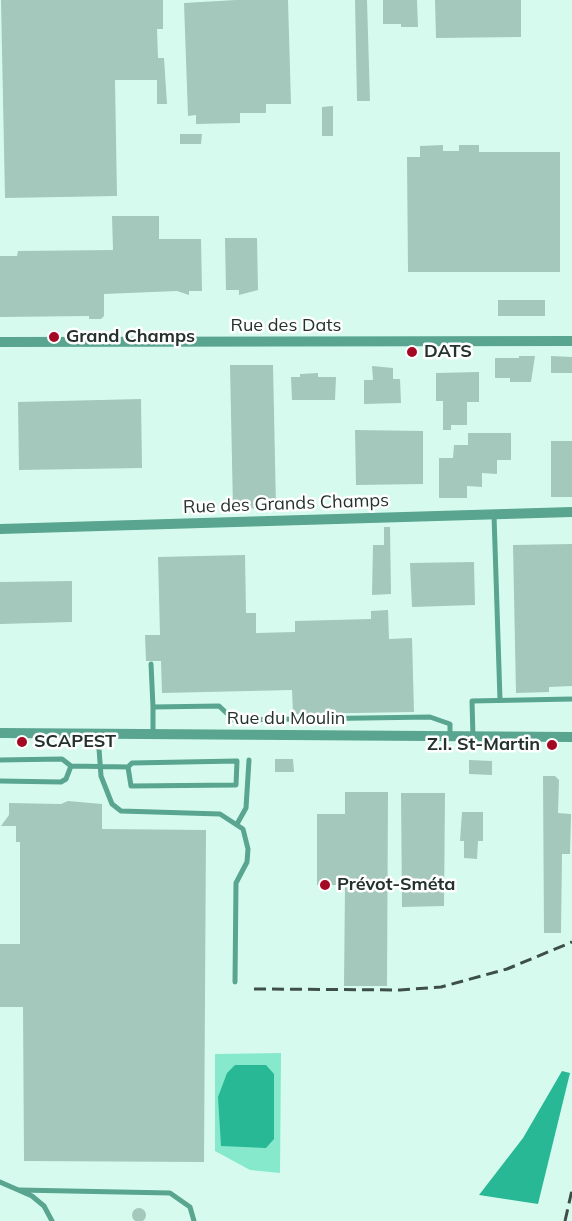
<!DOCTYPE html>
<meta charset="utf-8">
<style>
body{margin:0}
canvas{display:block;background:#d6fbee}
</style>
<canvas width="572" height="1221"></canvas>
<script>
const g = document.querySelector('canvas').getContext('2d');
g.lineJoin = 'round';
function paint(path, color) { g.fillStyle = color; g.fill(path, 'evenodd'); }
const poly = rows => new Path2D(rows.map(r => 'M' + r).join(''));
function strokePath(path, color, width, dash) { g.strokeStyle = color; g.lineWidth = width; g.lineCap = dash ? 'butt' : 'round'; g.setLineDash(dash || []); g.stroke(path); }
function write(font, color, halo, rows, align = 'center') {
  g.font = font + ' Mulish,sans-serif'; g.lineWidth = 5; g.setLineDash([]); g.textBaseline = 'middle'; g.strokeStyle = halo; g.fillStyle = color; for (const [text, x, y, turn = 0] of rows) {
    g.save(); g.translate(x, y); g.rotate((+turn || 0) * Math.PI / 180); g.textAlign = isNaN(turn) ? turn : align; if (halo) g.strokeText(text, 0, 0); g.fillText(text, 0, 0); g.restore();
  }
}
paint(poly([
 [281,1053,280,1173,250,1170,215,1151,215,1054]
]), '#86e9cb');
paint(poly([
 [235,1065,266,1065,274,1074,274,1139,266,1148,221,1146,218,1097,227,1073],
 [562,1071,570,1073,538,1204,479,1195,523,1138]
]), '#29b896');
paint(poly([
 [1,0,163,0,163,29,157,29,158,58,164,58,167,104,157,104,157,80,115,80,117,196,5,198],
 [236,0,288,0,291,104,266,104,266,113,240,113,240,123,196,124,196,115,188,116,184,3],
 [355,0,367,0,370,101,357,101],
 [383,0,417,0,418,27,401,27,401,24,383,24],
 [435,0,521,0,521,37,436,38],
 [333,106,333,136,322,136,322,107],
 [180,134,202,134,201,144,180,144],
 [443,145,443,151,459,151,459,145,479,145,479,152,560,152,560,272,408,272,407,157,420,157,420,146],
 [112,216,159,216,159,239,201,239,202,291,189,291,189,295,177,291,104,294,104,316,101,319,89,319,89,316,0,317,0,256,17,256,18,251,113,250],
 [225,238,257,238,258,290,239,295,239,290,226,290],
 [498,300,545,300,545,316,498,316],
 [519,356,535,356,531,382,510,382,510,378,495,378,495,358,519,358],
 [551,356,572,357,572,373,551,373],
 [230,365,273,365,276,508,233,509],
 [372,366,393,368,393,379,400,379,401,403,364,404,364,380,373,380],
 [479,372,479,402,467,402,467,425,451,425,451,430,443,430,443,401,436,401,436,373],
 [318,373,318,377,336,377,335,400,292,400,291,377,300,377,300,374],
 [141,399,142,468,19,470,18,402],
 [355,430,423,431,423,484,356,485],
 [468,433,511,433,511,460,497,460,497,474,482,473,482,487,467,486,467,498,439,498,439,458,453,458,454,445,468,445],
 [551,441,572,441,572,497,551,497],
 [384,527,390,527,391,594,372,595,373,545,384,545],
 [572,544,572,686,549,687,549,692,516,693,513,545],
 [245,555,246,613,256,613,256,633,295,632,295,621,371,619,371,611,388,610,389,639,412,638,414,712,293,714,292,690,162,693,161,661,146,661,145,635,160,635,158,557],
 [474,562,475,605,412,607,410,563],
 [72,581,72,622,0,624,0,582],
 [275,759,293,759,294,772,275,772],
 [469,760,492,761,492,775,469,774],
 [543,776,555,776,559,780,558,813,571,814,570,854,562,854,561,933,544,933],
 [345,792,388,792,387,986,344,986,345,885,317,885,317,814,345,814],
 [401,793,445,793,444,906,402,907],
 [68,801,102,804,102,829,206,830,204,1162,24,1161,23,1007,0,1007,0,944,20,944,20,842,16,842,16,826,1,826,9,815,9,803,61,804],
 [462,812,483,812,483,841,478,841,477,859,464,858,464,841,460,841],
 '132 1215a7 7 0 1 1 14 0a7 7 0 1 1-14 0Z'
]), '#a4c8bb');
strokePath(poly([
 [494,515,500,700],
 [151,664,153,707],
 [153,733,153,707,219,706,234,720,430,717,450,724,450,736],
 [98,735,101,776,112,804,121,811,220,814,243,829,248,849,247,862,236,883,235,982],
 [473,737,472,701,572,699],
 [0,760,62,759,71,766,128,767,132,763,237,761,236,785,131,786,128,767],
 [0,781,61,782,66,779,71,766],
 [237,824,246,808,249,760],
 [0,1182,32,1196,44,1206,52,1221],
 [19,1190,170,1193,190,1207,194,1221]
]), '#59a58f', 5);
strokePath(poly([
 [0,342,572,341],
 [0,529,572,512],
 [0,733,572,737]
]), '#59a58f', 10);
strokePath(poly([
 [254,989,400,990,441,987,507,969,572,942],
 [565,1221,572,1190]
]), '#3e4f4a', 3, [12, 6]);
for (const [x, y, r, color] of [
 [54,337,6,"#a40923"],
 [412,352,6,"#a40923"],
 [22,742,6,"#a40923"],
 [552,745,6,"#a40923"],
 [325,885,6,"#a40923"]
]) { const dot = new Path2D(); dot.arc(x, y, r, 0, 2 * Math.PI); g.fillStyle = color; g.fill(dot); strokePath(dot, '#fefefe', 2); }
write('18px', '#24322e', '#fefefe', [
 ["Rue des Dats",286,326],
 ["Rue des Grands Champs",286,504,-2],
 ["Rue du Moulin",286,719]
]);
write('bold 18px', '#24322e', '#fefefe', [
 ["Grand Champs",66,337],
 ["DATS",424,352],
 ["SCAPEST",34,742],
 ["Z.I. St-Martin",540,745,"right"],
 ["Prévot-Sméta",337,885]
], 'left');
</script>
